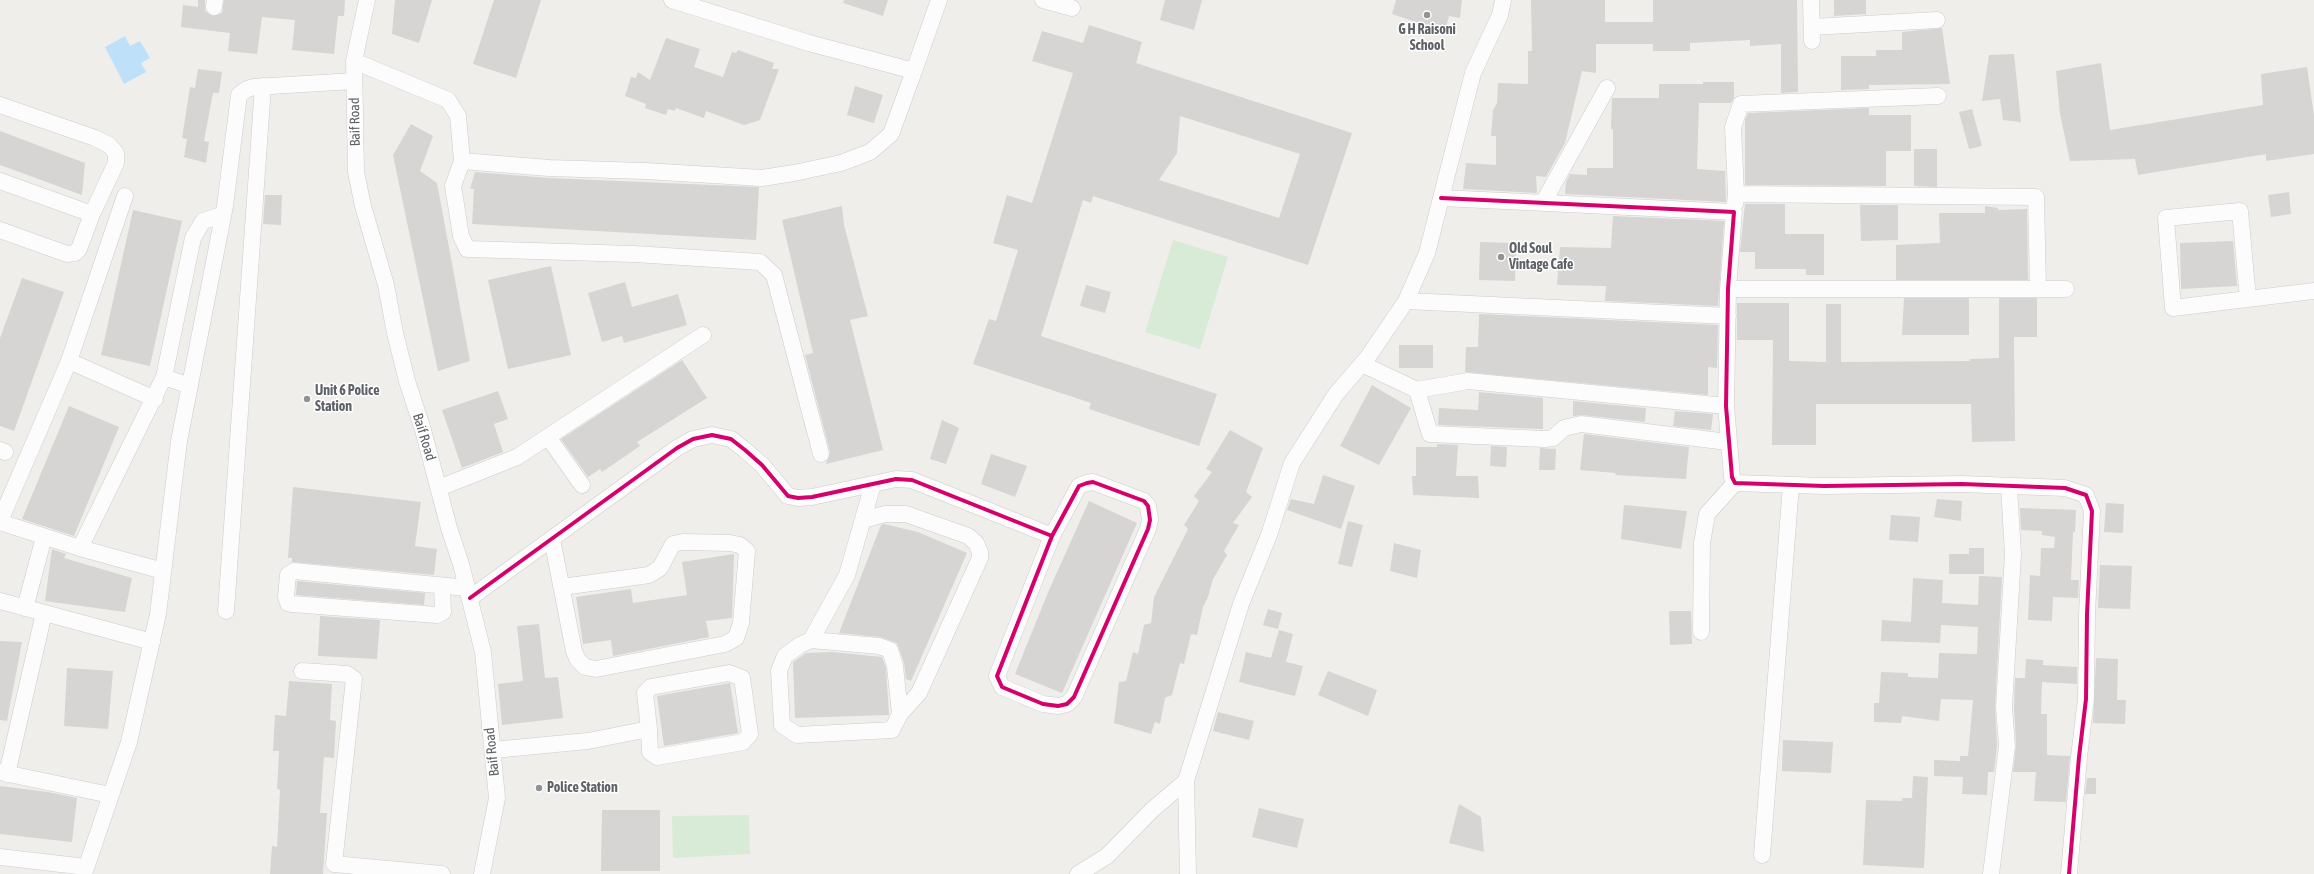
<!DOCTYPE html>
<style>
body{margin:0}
canvas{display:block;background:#efeeea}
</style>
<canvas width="2314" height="874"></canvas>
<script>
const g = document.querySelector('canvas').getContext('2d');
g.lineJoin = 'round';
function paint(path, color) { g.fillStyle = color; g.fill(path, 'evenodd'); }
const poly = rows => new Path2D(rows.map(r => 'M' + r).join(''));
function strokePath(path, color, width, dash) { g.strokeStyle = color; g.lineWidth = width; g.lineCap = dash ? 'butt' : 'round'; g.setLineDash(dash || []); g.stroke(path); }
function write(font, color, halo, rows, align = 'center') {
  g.font = font + ' "Asap Condensed",sans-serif'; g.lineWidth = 3; g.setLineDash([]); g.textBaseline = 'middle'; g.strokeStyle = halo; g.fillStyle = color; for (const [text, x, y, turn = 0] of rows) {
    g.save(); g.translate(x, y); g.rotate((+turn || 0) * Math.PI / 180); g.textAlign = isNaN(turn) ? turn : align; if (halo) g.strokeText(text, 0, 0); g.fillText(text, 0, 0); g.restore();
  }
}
paint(poly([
 [1173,240,1228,257,1200,349,1145,332],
 [749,815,750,854,673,858,672,816]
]), '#d8ebd6');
paint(poly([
 [125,36,130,46,140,41,150,58,141,63,146,72,124,84,105,47]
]), '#bfe0f9');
paint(poly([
 [198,0,205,0,205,11,213,16,222,13,224,0,345,0,344,16,338,16,334,54,292,50,295,20,262,17,257,54,228,51,230,33,181,27,183,5,198,7],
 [395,0,432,0,419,43,392,34],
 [494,0,541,0,516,78,473,64],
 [844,0,888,0,883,16,843,3],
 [1165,0,1202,0,1194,30,1160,20],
 [1396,0,1462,0,1460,18,1449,16,1445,32,1392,14],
 [1531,0,1605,0,1605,22,1653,22,1653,0,1797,0,1798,92,1781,93,1781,44,1750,46,1750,40,1690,43,1690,51,1653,51,1653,44,1596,44,1596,73,1582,71,1565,143,1546,177,1536,176,1537,193,1463,189,1466,163,1496,165,1496,136,1491,136,1493,110,1497,103,1498,83,1528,84,1528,51,1532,51],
 [1834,0,1866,0,1866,14,1834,16],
 [1089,25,1142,42,1136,63,1352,133,1308,265,1093,196,1091,203,1083,200,1041,336,1217,394,1199,446,1089,409,1091,403,973,364,989,319,996,321,1018,250,993,243,1007,195,1032,203,1073,73,1032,61,1042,31,1083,43],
 [1180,116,1300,154,1279,218,1159,180,1177,153],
 [1942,28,1950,84,1869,85,1869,89,1841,90,1841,56,1876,56,1876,50,1902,50,1902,32],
 [666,38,700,49,694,67,723,77,732,52,736,53,738,50,774,63,772,69,779,69,760,120,744,125,706,111,704,118,676,108,675,111,668,109,666,115,645,108,646,104,625,96,631,77,636,78,638,72,650,80],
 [2014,54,2021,122,2003,120,2000,99,1982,101,1989,55],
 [2101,63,2110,130,2263,105,2261,74,2307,67,2314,116,2314,154,2266,161,2266,154,2138,175,2135,159,2070,161,2060,114,2056,71],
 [198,69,222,72,219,93,213,93,204,141,209,142,206,163,184,157,187,139,182,138,190,87,195,88],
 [1703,82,1734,82,1734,98,1731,103,1699,103,1697,169,1725,171,1726,202,1565,194,1566,182,1570,174,1587,175,1587,168,1613,168,1613,129,1611,129,1612,98,1659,98,1659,84,1703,84],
 [855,86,883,95,874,123,847,115],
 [1869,108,1869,115,1911,115,1911,151,1886,151,1886,186,1745,185,1745,120,1748,113],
 [1972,109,1982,146,1969,149,1959,112],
 [411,124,433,136,420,171,437,183,470,361,438,371,393,155],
 [0,131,85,163,82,195,0,165],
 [1914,149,1937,149,1937,187,1914,186],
 [475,172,549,178,759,187,756,240,472,224,474,189,470,189],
 [2289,192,2291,214,2271,217,2268,195],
 [265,195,282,195,281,225,263,224],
 [1745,204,1785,204,1785,234,1824,234,1824,275,1806,275,1806,269,1755,269,1755,252,1740,252],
 [1860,205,1898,205,1898,240,1861,241],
 [842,206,844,225,868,316,850,320,883,450,826,464,830,452,805,355,813,353,782,220],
 [1985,206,1998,208,1998,210,2027,209,2028,280,1896,280,1896,245,1940,243,1939,213,1985,213],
 [133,210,182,221,150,366,101,355],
 [1613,216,1724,221,1718,306,1605,301,1606,286,1557,285,1560,247,1611,248],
 [2233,241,2237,286,2181,289,2180,243],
 [1480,242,1516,243,1515,281,1479,280],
 [551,266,571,355,508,369,488,280],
 [22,278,64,292,14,431,0,426,0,338],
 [625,282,632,307,678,294,687,325,624,343,622,336,602,342,588,293],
 [1086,285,1111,292,1105,313,1080,306],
 [1904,298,1969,298,1969,335,1902,335],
 [1999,298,2037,298,2037,337,2014,337,2015,441,1972,442,1971,404,1816,404,1816,445,1772,445,1773,340,1737,340,1737,303,1789,303,1789,361,1826,362,1826,304,1841,304,1841,362,1970,361,1970,359,1999,358],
 [1479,314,1718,325,1717,368,1708,367,1708,395,1465,372,1466,347,1478,347],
 [1399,345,1433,345,1433,368,1399,368],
 [682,360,707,398,637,442,640,446,602,472,600,469,588,477,561,439],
 [1372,385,1411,408,1379,465,1340,446],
 [498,391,508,419,494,424,503,452,462,468,442,410],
 [1479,392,1543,398,1543,429,1438,425,1439,408,1478,410],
 [1573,401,1646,408,1645,422,1582,415,1573,416],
 [69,406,119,427,74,536,22,519],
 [1675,411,1713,414,1711,430,1673,426],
 [942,420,959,428,946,464,930,459],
 [1230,430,1263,448,1246,492,1252,497,1233,523,1239,525,1224,551,1227,555,1213,579,1208,597,1203,607,1197,635,1191,634,1184,664,1180,663,1172,695,1165,698,1160,724,1155,722,1151,734,1114,723,1119,682,1126,681,1133,652,1138,654,1144,625,1151,623,1154,597,1188,529,1184,525,1199,501,1194,496,1212,472,1206,469],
 [1584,434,1689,447,1686,479,1615,475,1616,473,1580,470],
 [1437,444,1458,445,1456,476,1478,476,1479,498,1413,495,1412,476,1416,476,1416,447,1437,447],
 [1491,446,1507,447,1506,467,1490,466],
 [1540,448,1556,449,1555,470,1539,470],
 [991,454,1027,466,1015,497,981,484],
 [1323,475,1355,486,1341,529,1287,510,1291,499,1314,504],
 [293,487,421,502,415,546,437,549,434,575,292,562,292,558,288,558],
 [1937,499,1962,501,1961,521,1934,517],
 [1089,501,1137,523,1062,693,1015,674,1049,590],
 [2106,503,2124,504,2123,533,2104,532],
 [1624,505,1687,511,1681,549,1621,539],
 [2020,508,2076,510,2075,532,2073,532,2071,580,2079,580,2078,598,2053,597,2052,621,2028,620,2030,575,2040,576,2041,548,2054,548,2055,537,2042,535,2042,531,2021,530],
 [1891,515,1920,517,1918,542,1889,540],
 [1348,521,1363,525,1352,567,1338,564],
 [884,524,918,532,967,553,911,681,906,679,904,663,897,643,880,637,839,633,881,525],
 [1394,543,1421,550,1417,578,1390,571],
 [1969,548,1984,548,1984,574,1949,574,1949,554,1969,554],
 [52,549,66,554,64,558,132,578,125,612,45,601],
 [734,554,732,618,706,621,709,637,613,656,611,640,583,644,576,597,631,589,633,603,687,595,682,562],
 [2100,565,2132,566,2130,609,2098,608],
 [1979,576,2002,577,1995,707,1997,746,1994,772,1988,772,1987,795,1962,794,1963,777,1934,776,1934,760,1960,761,1960,756,1968,756,1973,700,1941,699,1939,721,1902,716,1901,723,1874,722,1874,703,1879,703,1881,672,1908,673,1908,677,1938,678,1939,653,1977,654,1978,627,1941,625,1940,643,1881,641,1882,620,1911,622,1913,578,1943,580,1942,603,1978,605],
 [297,581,425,593,424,605,296,595],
 [1268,609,1282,613,1278,629,1263,625],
 [1669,611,1691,611,1692,644,1670,645],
 [320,616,380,620,377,659,318,656],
 [539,624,545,678,558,677,563,718,502,725,498,684,523,681,517,626],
 [1279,630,1293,634,1286,662,1303,666,1295,696,1239,682,1246,652,1271,658],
 [0,641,22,642,7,721,0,720],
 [832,652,882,657,886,668,889,715,795,718,793,662,806,653],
 [2096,658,2118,659,2117,700,2126,700,2125,724,2093,723],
 [2026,659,2043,660,2043,665,2077,667,2077,684,2042,682,2041,714,2047,714,2047,755,2070,756,2066,802,2034,801,2036,772,2013,772,2016,745,2014,707,2015,678,2025,678],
 [67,668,113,671,108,729,64,726],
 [1328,671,1377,690,1368,716,1318,695],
 [289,681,332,684,330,720,336,721,334,758,324,757,320,813,327,813,323,874,270,874,272,846,277,847,280,790,277,789,279,751,273,751,275,715,286,716],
 [730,683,738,733,664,746,657,696],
 [1218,712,1254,721,1249,740,1213,731],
 [1783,740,1833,742,1831,773,1782,771],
 [1913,776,1928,777,1924,868,1863,865,1866,800,1902,801,1902,798,1912,798],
 [2087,778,2096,778,2096,794,2085,794],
 [0,786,48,792,77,798,72,842,0,834],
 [1459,804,1481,817,1484,852,1449,843],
 [1259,808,1304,819,1297,848,1252,837],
 [602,810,660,810,660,871,601,871]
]), '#d6d5d3');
const street = poly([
 [367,0,354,61,356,172,363,206,386,285,395,333,407,381,423,430,449,528,461,564,483,652,497,798,482,874],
 [672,0,809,43,914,71,939,0],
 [1043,0,1072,8],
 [1811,0,1812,41],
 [214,7,215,0],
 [1812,27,1937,20],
 [354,61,448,100,458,116,462,161,453,186,461,236,467,249,634,254,760,262,774,275,821,454],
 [0,105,95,138,109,145,116,153,116,163,92,214,79,249,75,253,67,254,0,230],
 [462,161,549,168,645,171,762,178,794,173,841,163,870,152,891,134,914,71],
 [0,181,92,214],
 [1736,194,2036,197,2038,288],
 [1441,198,1734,212,1728,289,1726,406,1732,477,1735,483,1824,486,1962,484,2065,488,2086,495,2092,511,2087,614,2086,699,2079,757,2069,874],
 [1543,203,1607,88],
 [1735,204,1736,194,1733,127,1741,104,1938,96],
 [1728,289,2066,289],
 [2248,299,2240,211,2166,218,2173,308,2314,291],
 [1406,301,1728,316],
 [69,361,155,399],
 [1362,364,1417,390,1468,381,1726,406],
 [190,386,164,377,193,238,203,221,222,215],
 [1417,390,1430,434,1545,439,1553,438,1564,428,1581,424,1728,442],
 [548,437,582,485],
 [0,450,5,452],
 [439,488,517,457,703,335],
 [863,520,885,514,906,514,968,536,976,543,980,552,980,558,919,693,900,714],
 [0,521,69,361,125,196],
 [0,522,80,548,163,571],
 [552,539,574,651,578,660,585,667,596,669,725,644,736,638,741,623,747,551,740,545,730,543,683,542,673,544,660,568,649,575,562,587],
 [80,548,164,377],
 [442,586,443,612,437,615,292,604,288,603,286,597,288,575,294,571,467,588],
 [470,598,677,448,693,439,712,435,731,439,745,450,762,465,788,496,798,498,812,497,896,479,912,480,1052,536,997,676,1002,687,1043,704,1058,706,1067,704,1074,697,1148,529,1150,520,1148,506,1144,501,1093,482,1087,483,1079,486,1052,536],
 [0,601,152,642],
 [25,608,44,537],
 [226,611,263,86],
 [1701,632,1702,543,1707,514,1735,483],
 [811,640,879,646,890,650,895,666,900,714,892,730,797,735,782,725,779,671,785,656,800,645,811,640,847,575,873,484],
 [302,671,347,674,354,679,334,864,442,874],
 [493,750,588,741,649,729,650,752,657,757,743,742,750,734,742,678,729,673,651,687,645,693,649,729],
 [0,772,110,795],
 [7,774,44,613],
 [1762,855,1791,485],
 [0,857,86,867],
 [84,874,129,742,158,614,179,441,225,206,239,95,247,89,254,87,354,81],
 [1078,874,1107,856,1152,810,1186,781],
 [1188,874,1186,781,1241,604,1269,535,1292,463,1336,394,1368,357,1406,301,1427,253,1473,73,1500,15,1503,0],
 [1991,874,2007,746,2004,707,2013,554,2009,488]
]);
strokePath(street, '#cbcccc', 17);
strokePath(street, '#fdfcfc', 16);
strokePath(poly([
 [1441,198,1734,212,1728,289,1726,406,1732,477,1735,483,1824,486,1962,484,2065,488,2086,495,2092,511,2087,614,2086,699,2079,757,2069,874],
 [470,598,677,448,693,439,712,435,731,439,745,450,762,465,788,496,798,498,812,497,896,479,912,480,1052,536,997,676,1002,687,1043,704,1058,706,1067,704,1074,697,1148,529,1150,520,1148,506,1144,501,1093,482,1087,483,1079,486,1052,536]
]), '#d6006c', 4);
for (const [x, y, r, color] of [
 [1427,15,4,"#919496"],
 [1501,257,4,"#919496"],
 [307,399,4,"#919496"],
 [539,788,4,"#919496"]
]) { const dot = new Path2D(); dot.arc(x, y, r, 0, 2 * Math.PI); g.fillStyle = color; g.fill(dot); strokePath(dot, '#fff', 1.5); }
write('bold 14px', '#5f6368', '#fff', [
 ["G H Raisoni",1427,30,"center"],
 ["School",1427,46,"center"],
 ["Old Soul",1509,249],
 ["Vintage Cafe",1509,265],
 ["Unit 6 Police",315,391],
 ["Station",315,407],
 ["Police Station",547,788]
], 'left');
write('14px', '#5f6368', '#fff', [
 ["Baif Road",355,122,-91],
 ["Baif Road",424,437,73],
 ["Baif Road",492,752,-96]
]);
</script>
